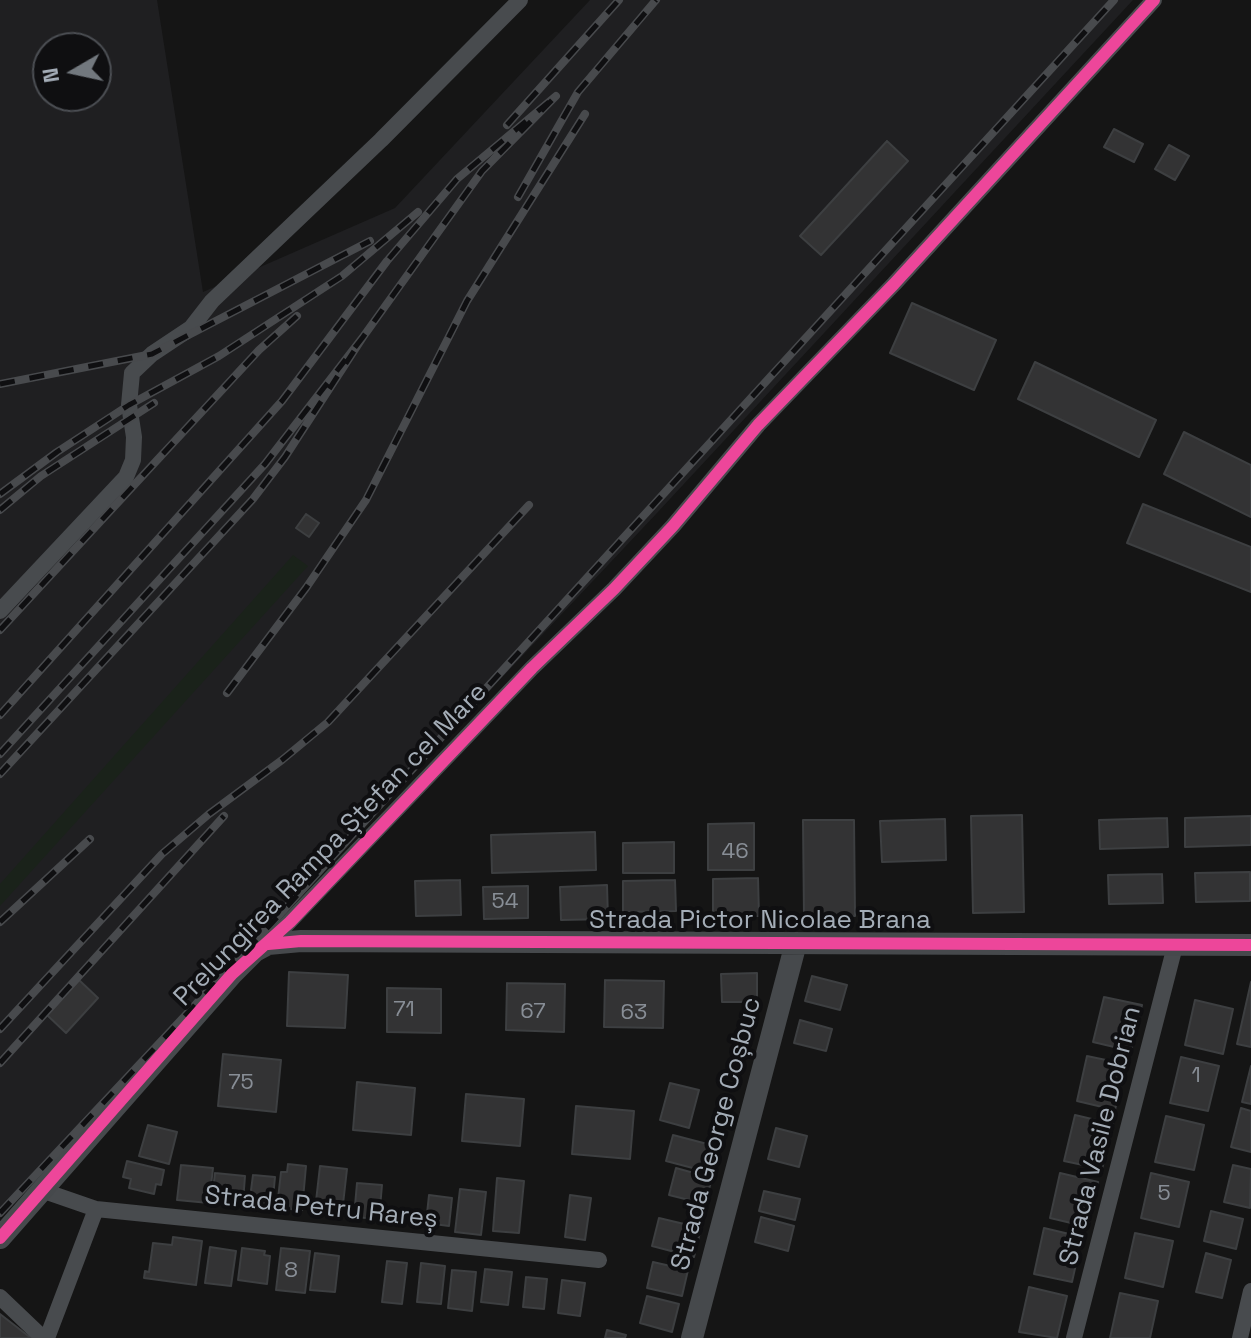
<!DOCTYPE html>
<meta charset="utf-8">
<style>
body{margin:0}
#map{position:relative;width:1251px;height:1338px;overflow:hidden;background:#151515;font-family:"Space Grotesk",sans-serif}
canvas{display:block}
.north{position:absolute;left:32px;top:32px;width:80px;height:80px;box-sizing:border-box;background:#0f0f11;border:2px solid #4b4e53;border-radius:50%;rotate:261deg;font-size:22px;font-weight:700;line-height:32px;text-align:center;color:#a4adb7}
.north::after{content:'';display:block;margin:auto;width:28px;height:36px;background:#72787e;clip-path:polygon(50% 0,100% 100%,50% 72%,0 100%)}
</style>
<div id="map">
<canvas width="1251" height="1338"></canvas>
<div class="north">N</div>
</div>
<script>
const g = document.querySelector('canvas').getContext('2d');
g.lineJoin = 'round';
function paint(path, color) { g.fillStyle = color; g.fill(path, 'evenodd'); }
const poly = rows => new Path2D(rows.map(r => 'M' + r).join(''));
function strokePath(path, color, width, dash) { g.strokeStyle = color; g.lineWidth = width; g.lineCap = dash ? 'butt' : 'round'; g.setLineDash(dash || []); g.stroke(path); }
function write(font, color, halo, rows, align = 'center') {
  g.font = font + ' "Space Grotesk",sans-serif'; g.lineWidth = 8; g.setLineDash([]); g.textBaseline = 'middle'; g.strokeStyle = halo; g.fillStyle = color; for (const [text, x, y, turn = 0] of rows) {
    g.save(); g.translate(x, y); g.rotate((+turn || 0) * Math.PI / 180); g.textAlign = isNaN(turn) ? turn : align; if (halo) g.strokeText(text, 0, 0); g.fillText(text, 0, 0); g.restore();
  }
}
paint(poly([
 [0,0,157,0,203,292,395,208,590,0,1133,0,657,513,0,1210],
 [48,48,96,48,96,96,48,96]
]), '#1f1f21');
paint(poly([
 [293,555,308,566,0,906,0,884]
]), '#1a221a');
const building = poly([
 [1114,129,1143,144,1134,162,1104,147,1114,129],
 [887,141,908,161,821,255,800,236,887,141],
 [1169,145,1189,156,1175,180,1155,169,1169,145],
 [912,303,996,340,974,390,890,353,912,303],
 [1035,362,1156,420,1139,457,1018,399,1035,362],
 [1184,432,1251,465,1251,517,1164,474,1184,432],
 [1143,504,1251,547,1251,592,1127,543,1143,504],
 [306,514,319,523,309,537,296,528,306,514],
 [1022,815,1024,912,973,913,971,816,1022,815],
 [1251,816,1251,845,1185,847,1185,818,1251,816],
 [1167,818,1168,847,1100,849,1099,820,1167,818],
 [945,819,946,860,882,862,880,821,945,819],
 [803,820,854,820,855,916,804,917,803,820],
 [754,823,754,870,708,870,708,824,754,823],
 [595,832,596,870,492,873,491,835,595,832],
 [674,842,674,873,623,873,623,843,674,842],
 [1250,872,1250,901,1196,902,1195,873,1250,872],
 [1162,874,1163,903,1109,904,1108,875,1162,874],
 [758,878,759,916,713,917,713,879,758,878],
 [460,880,461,915,416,916,415,881,460,880],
 [675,880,676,911,623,912,623,881,675,880],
 [607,885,608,919,561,920,560,887,607,885],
 [528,886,528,918,484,919,483,887,528,886],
 [289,972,348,975,345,1028,287,1026,289,972],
 [757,973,757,1002,722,1002,721,974,757,973],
 [812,976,847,985,840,1010,805,1001,812,976],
 [79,980,98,998,66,1033,47,1015,79,980],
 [605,980,664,981,663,1028,604,1027,605,980],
 [1251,982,1251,1047,1237,1044,1251,982],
 [507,983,565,984,564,1032,506,1030,507,983],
 [387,988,441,989,441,1033,387,1032,387,988],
 [1104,997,1142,1005,1131,1051,1093,1042,1104,997],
 [1195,1000,1233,1009,1223,1054,1185,1045,1195,1000],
 [800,1020,832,1029,826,1051,794,1043,800,1020],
 [223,1054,281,1060,276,1112,218,1106,223,1054],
 [1087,1056,1125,1064,1115,1110,1077,1101,1087,1056],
 [1181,1057,1219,1066,1208,1111,1170,1103,1181,1057],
 [1251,1066,1251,1104,1242,1102,1251,1066],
 [357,1082,415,1088,411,1135,353,1130,357,1082],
 [670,1083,699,1090,689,1128,660,1120,670,1083],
 [466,1094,524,1099,520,1146,462,1141,466,1094],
 [576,1106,634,1111,630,1159,572,1154,576,1106],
 [1241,1108,1251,1111,1251,1152,1231,1147,1241,1108],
 [1075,1115,1113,1124,1102,1169,1064,1161,1075,1115],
 [1166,1116,1204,1125,1194,1170,1155,1162,1166,1116],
 [148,1125,177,1132,169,1164,139,1156,148,1125],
 [776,1128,807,1136,799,1167,768,1159,776,1128],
 [673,1135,715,1146,708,1172,666,1161,673,1135],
 [127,1161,164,1170,161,1185,156,1184,154,1194,129,1188,131,1179,123,1177,127,1161],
 [288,1164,306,1166,302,1210,277,1208,281,1172,287,1172,288,1164],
 [181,1165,213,1168,209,1203,177,1200,181,1165],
 [1233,1165,1251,1169,1250,1208,1224,1202,1233,1165],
 [320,1166,347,1169,342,1213,315,1210,320,1166],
 [676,1168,712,1178,705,1204,669,1195,676,1168],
 [215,1173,245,1176,243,1202,212,1199,215,1173],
 [1060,1173,1098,1182,1088,1227,1050,1218,1060,1173],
 [1151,1173,1189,1182,1179,1227,1141,1218,1151,1173],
 [253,1175,275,1177,272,1208,249,1206,253,1175],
 [497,1178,524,1181,519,1233,493,1231,497,1178],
 [357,1183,382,1185,379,1219,354,1217,357,1183],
 [460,1189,486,1192,481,1235,455,1232,460,1189],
 [764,1191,800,1199,795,1220,759,1211,764,1191],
 [429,1195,452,1198,449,1226,426,1223,429,1195],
 [570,1195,591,1198,585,1240,565,1237,570,1195],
 [1211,1211,1243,1219,1236,1249,1204,1241,1211,1211],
 [761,1217,794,1226,788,1251,755,1242,761,1217],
 [659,1218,701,1228,694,1257,652,1246,659,1218],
 [1044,1228,1082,1237,1072,1282,1034,1274,1044,1228],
 [1135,1233,1173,1241,1163,1287,1125,1278,1135,1233],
 [173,1237,202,1241,196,1285,144,1278,145,1271,149,1272,153,1243,172,1245,173,1237],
 [210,1247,236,1251,231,1286,205,1283,210,1247],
 [242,1248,265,1251,264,1255,270,1256,267,1284,238,1280,242,1248],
 [281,1248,310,1251,305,1293,276,1290,281,1248],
 [315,1253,339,1256,335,1292,310,1290,315,1253],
 [1206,1253,1231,1260,1222,1298,1196,1292,1206,1253],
 [387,1261,407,1263,402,1304,382,1302,387,1261],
 [653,1262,688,1270,682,1296,647,1288,653,1262],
 [421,1263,445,1266,441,1304,417,1302,421,1263],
 [485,1269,512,1272,508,1305,481,1302,485,1269],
 [452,1270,476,1272,472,1311,448,1308,452,1270],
 [526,1277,547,1279,544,1309,523,1307,526,1277],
 [562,1280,585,1283,580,1316,558,1313,562,1280],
 [1029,1287,1067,1296,1057,1338,1019,1332,1029,1287],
 [1120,1293,1158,1301,1150,1338,1110,1338,1120,1293],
 [647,1296,679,1304,672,1332,640,1323,647,1296],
 [0,1314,31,1338,0,1338,0,1314],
 [607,1330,626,1335,625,1338,605,1338,607,1330]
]);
paint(building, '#333334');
strokePath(building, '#3d3f41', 2);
strokePath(poly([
 [0,611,126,477,133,460,134,437,129,405,132,373,152,354,191,328,212,301,381,140,520,0],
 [268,944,532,668,614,589,673,526,758,425,894,284,1154,0],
 [41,1190,96,1209,599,1260],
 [0,1297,43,1338],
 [47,1338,96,1209],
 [1074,1338,1175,946],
 [1240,1338,1251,1291]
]), '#484b4e', 16);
strokePath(poly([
 [0,1238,232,974,255,951,268,944,301,941,1251,945],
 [692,1338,796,943]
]), '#46494c', 22);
const rail = poly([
 [507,125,619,0],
 [518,197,578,92,656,0],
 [0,384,152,354,370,241],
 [0,494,57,452,129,405,219,356,342,276,418,212],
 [0,510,41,476,154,403],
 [0,630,259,350,297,316],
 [227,693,306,588,366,500,467,301,585,114],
 [0,715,282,401,387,261,457,179,556,96,482,171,363,337],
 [0,754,265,464,363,337,285,457,253,499,0,774],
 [0,922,90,839],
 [0,1029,162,854,209,814,282,760,328,722,529,505],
 [0,1063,224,816],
 [0,1213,272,923,1114,0]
]);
strokePath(rail, '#484a4d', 8);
strokePath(rail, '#0f0f11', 5, [15]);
strokePath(poly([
 [268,944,301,941,1251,945],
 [0,1238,232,974,290,922,532,668,614,589,673,526,758,425,894,284,1154,0]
]), '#ed469a', 12);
write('22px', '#888e96', null, [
 ["46",735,852],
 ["54",505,902],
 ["71",404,1010],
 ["67",533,1012],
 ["63",634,1013],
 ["1",1196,1076],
 ["75",241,1083],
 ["5",1164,1194],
 ["8",291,1271]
]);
write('26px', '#a4adb7', '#0f0f11', [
 ["Prelungirea Rampa Ștefan cel Mare",331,845,-46],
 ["Strada Pictor Nicolae Brana",760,921],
 ["Strada George Coșbuc",717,1134,-75],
 ["Strada Vasile Dobrian",1101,1136,-76],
 ["Strada Petru Rareș",321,1208,6]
]);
</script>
